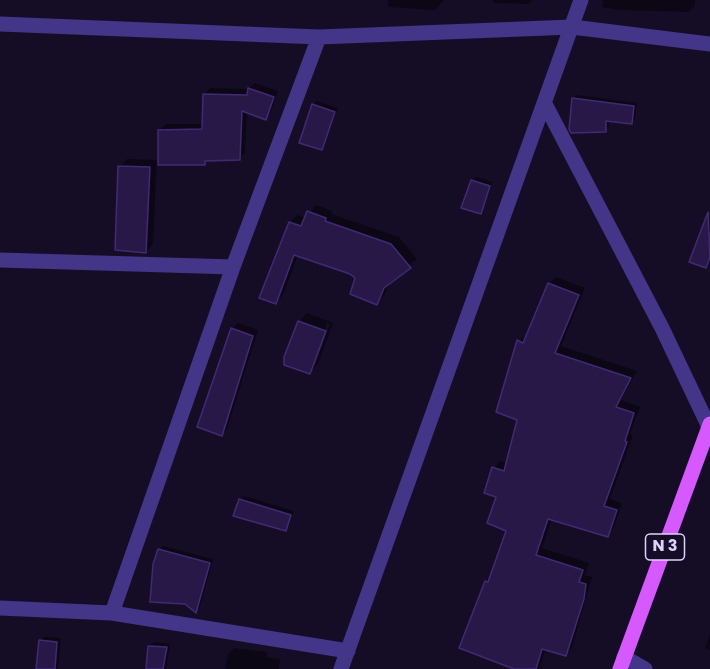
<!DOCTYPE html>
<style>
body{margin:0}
canvas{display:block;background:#140d25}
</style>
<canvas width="710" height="669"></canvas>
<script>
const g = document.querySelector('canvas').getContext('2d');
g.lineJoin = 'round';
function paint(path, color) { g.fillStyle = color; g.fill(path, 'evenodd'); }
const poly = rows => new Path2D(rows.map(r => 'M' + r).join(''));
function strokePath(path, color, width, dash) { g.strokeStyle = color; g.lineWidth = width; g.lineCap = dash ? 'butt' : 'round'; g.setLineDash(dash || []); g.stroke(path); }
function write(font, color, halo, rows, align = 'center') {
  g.font = font + ' Poppins,sans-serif'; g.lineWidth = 6; g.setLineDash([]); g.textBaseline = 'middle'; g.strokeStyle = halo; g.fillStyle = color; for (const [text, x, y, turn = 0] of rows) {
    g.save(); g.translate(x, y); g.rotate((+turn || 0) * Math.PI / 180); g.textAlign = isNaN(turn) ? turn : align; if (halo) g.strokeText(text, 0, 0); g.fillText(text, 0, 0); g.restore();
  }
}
paint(poly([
 [388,0,444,0,435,10,388,7],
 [493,0,533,0,529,4,493,3],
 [603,0,695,0,695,6,689,12,619,10,602,7],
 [255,83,278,91,271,112,265,118,247,112,245,153,239,159,208,159,204,163,160,130,166,124,203,124,204,94,210,88,248,89],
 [577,95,637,103,635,119,631,123,609,120,609,127,605,131,573,98],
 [317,101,338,108,322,149,313,105],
 [127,159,157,160,153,244,146,252,120,167],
 [476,177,493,182,481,212,472,181],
 [316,205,332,211,331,214,399,237,417,259,390,282,384,296,377,303,351,292,357,278,351,273,298,255,283,295,276,302,261,297,290,222,297,215,306,218],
 [710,219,710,262,705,266,706,223],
 [556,277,585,288,561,346,637,371,621,400,640,407,630,434,633,435,610,499,622,503,614,528,607,535,552,519,542,548,589,563,585,575,592,577,572,648,565,654,546,648,539,669,518,669,486,582,492,576,507,531,494,468,500,461,507,463,519,419,519,341,528,335,549,283],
 [307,313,333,323,318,364,310,372,299,322],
 [327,323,330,324,315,365,312,365],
 [238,323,258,330,227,429,222,434,232,329],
 [244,496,294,511,289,526,286,530,240,500],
 [163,546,213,559,200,607,196,611,159,550],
 [710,634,710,650,705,648],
 [44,637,61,638,58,669,38,669,40,641],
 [154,642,170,644,166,669,148,669,150,646],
 [234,648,267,652,266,657,280,659,279,669,225,669,228,654]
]), '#0007');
const building = poly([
 [248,88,274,97,266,120,242,111,240,160,205,161,205,165,158,165,158,130,202,129,203,94,247,95,248,88],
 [572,98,634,106,632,124,606,121,606,132,571,133,569,129,572,98],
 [312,104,335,112,322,150,299,143,312,104],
 [118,166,150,167,146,253,115,250,118,166],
 [471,180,490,186,481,214,461,208,471,180],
 [307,211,326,218,325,221,391,244,411,268,384,288,377,305,350,294,355,278,350,274,294,255,276,304,259,298,289,222,301,226,307,211],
 [708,212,710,257,706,268,689,262,708,212],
 [548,283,579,295,555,353,631,378,616,407,634,413,625,441,627,442,604,506,617,510,608,537,548,519,536,555,583,570,579,582,586,584,584,599,566,656,542,649,536,669,514,669,459,648,485,581,488,582,506,531,487,523,496,497,484,493,492,467,504,471,517,420,496,412,517,340,523,343,548,283],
 [298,321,326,331,310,374,284,365,284,357,298,321],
 [231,328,253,336,222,436,197,427,231,328],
 [239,499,291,515,286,531,233,516,239,499],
 [158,549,210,563,196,613,185,604,150,602,153,564,158,549],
 [39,640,57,642,55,669,36,669,39,640],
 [148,646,167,647,163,669,146,669,148,646]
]);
paint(building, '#281848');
strokePath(building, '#422975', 1.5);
strokePath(poly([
 [0,24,319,37,572,27,710,44],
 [545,104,662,328,709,427],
 [0,260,233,267],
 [0,608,112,613,348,651],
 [112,613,233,267,319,37],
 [624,657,645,669],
 [341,669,581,0]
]), '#433587', 15);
strokePath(poly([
 [620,669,710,424]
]), '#d659ff', 15);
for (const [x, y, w] of [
 [665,547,39]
]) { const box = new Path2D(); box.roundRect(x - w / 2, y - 13, w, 26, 4.5); g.fillStyle = '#140d25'; g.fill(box); strokePath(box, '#ddd2ff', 1.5); }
write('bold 16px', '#ddd2ff', null, [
 ["N 3",665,547]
]);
</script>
